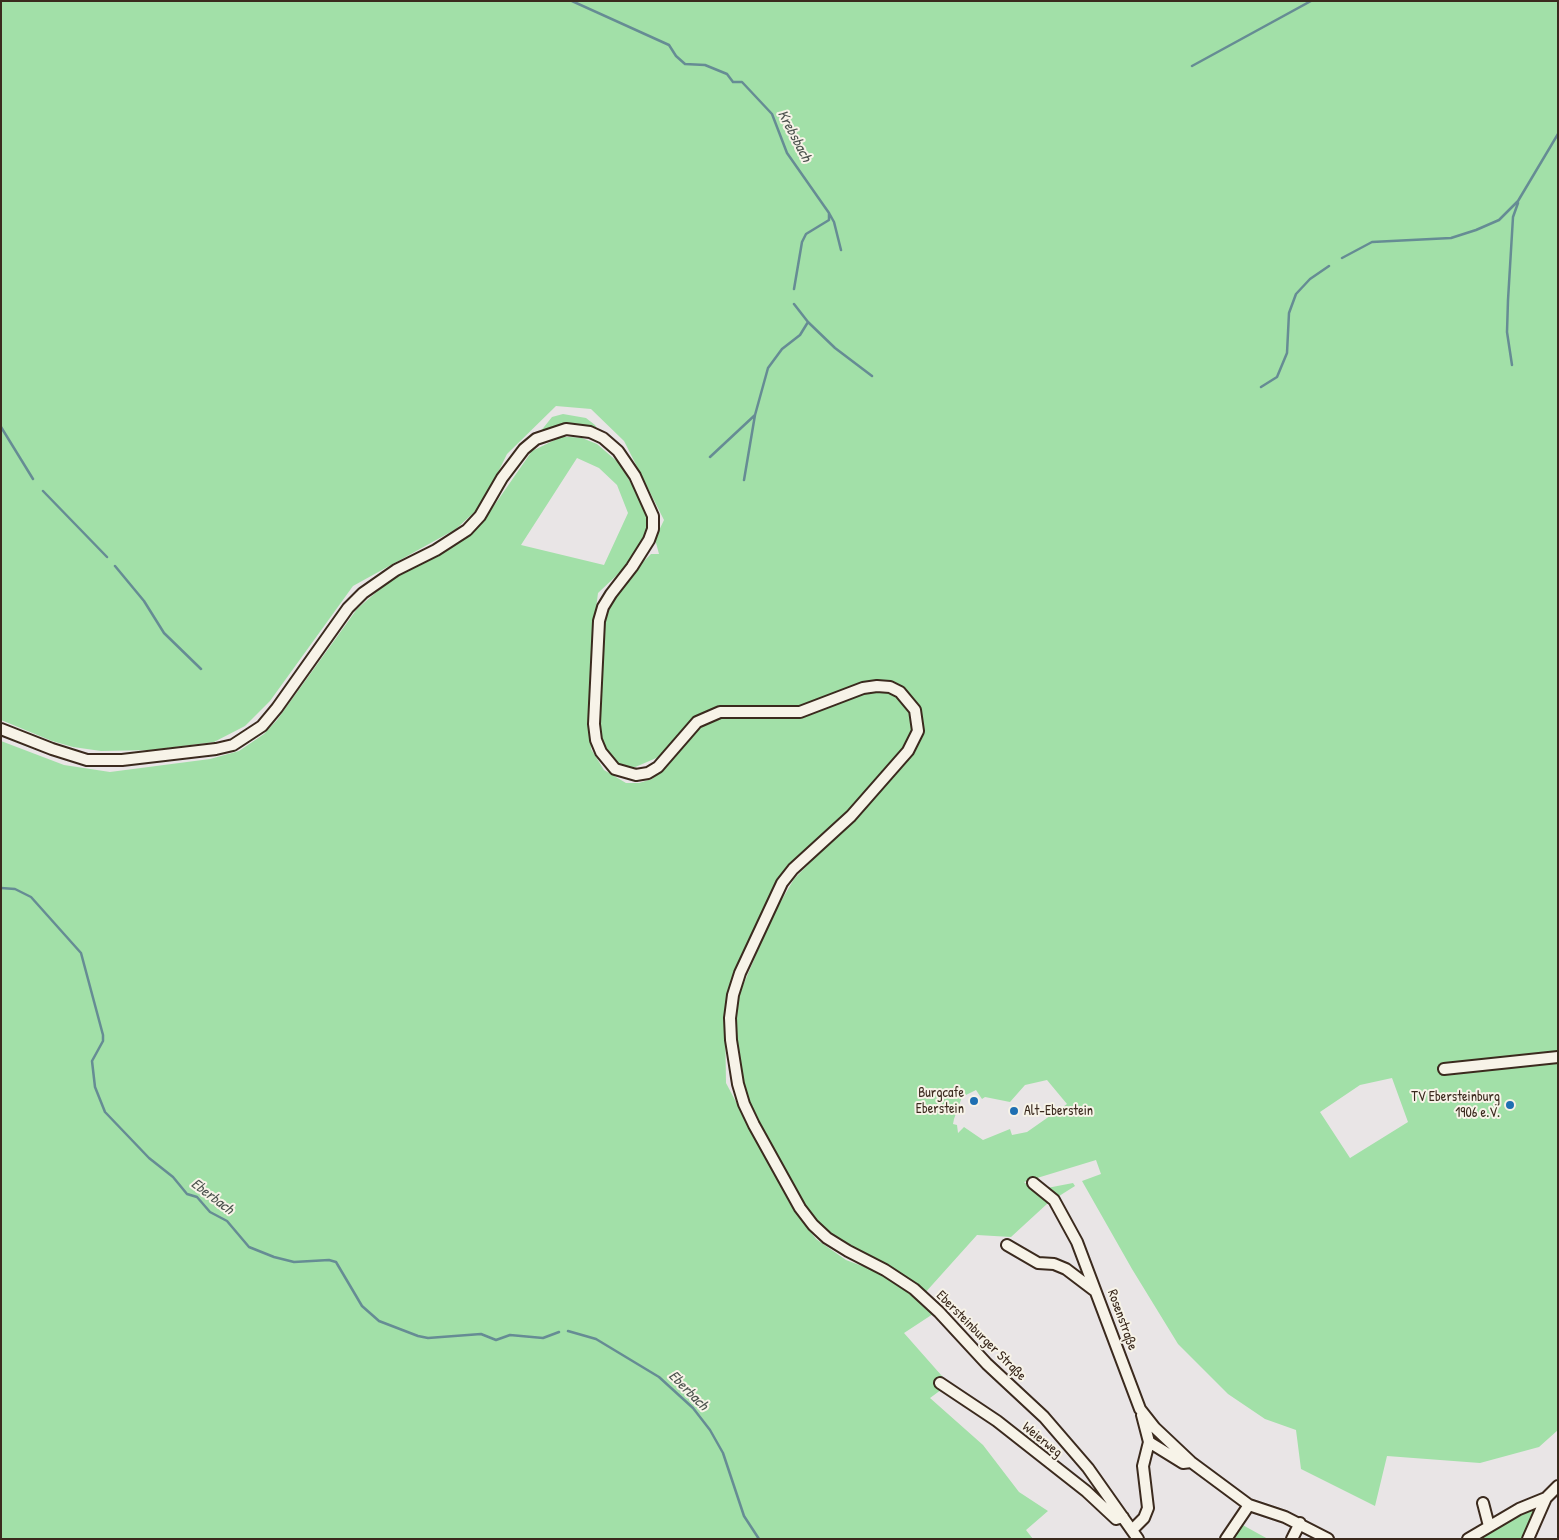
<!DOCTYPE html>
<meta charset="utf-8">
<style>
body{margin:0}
#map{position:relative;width:1559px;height:1540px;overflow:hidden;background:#e9e5e6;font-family:"Patrick Hand",sans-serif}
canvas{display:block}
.frame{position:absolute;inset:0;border:2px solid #3b2a1e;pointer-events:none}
</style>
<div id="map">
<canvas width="1559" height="1540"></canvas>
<div class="frame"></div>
</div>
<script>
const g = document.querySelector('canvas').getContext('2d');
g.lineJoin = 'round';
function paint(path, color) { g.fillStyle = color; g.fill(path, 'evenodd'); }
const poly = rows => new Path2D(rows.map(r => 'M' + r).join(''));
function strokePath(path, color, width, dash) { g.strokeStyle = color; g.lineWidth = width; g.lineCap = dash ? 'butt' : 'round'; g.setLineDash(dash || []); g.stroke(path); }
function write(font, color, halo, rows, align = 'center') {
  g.font = font + ' "Patrick Hand",sans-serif'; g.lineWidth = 4; g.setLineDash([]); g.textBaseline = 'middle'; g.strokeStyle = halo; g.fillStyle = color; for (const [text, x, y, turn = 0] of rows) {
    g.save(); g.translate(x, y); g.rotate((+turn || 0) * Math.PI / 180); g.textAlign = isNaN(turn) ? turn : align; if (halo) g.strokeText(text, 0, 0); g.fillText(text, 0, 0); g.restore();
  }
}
paint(poly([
 [1,1,1558,1,1558,1430,1539,1447,1480,1463,1387,1456,1375,1506,1301,1469,1296,1430,1265,1419,1228,1394,1178,1344,1132,1269,1082,1181,1101,1174,1096,1160,1024,1182,1038,1194,1047,1188,1073,1183,1075,1186,1048,1203,1011,1237,977,1235,924,1294,889,1265,850,1247,819,1227,803,1205,756,1122,744,1088,736,1040,738,997,774,913,794,879,834,838,833,827,786,870,769,897,738,965,725,1018,726,1083,790,1204,816,1239,846,1260,878,1272,913,1296,933,1314,904,1333,949,1384,930,1398,983,1445,1019,1492,1048,1511,1026,1530,1033,1539,1,1539,1,741,64,765,110,772,210,759,239,751,264,734,277,720,357,609,389,581,459,543,482,523,532,451,561,437,570,437,582,438,597,444,619,463,645,507,649,523,644,541,634,559,598,593,593,632,590,688,591,749,604,770,626,783,639,783,652,779,670,764,661,756,633,768,618,763,608,754,601,740,599,714,604,617,613,601,643,562,651,554,659,554,655,539,664,520,624,441,591,409,556,406,507,454,482,505,456,529,353,586,270,701,245,726,214,742,152,750,101,751,73,747,52,741,1,720],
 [577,458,599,468,617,485,628,513,604,565,521,545],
 [1392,1078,1408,1122,1350,1158,1320,1112,1360,1085],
 [1047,1080,1067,1104,1027,1132,1012,1135,1010,1129,983,1140,964,1127,958,1133,957,1125,953,1124,954,1119,962,1097,976,1090,982,1099,985,1097,1010,1102,1025,1085],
 [563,414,586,418,595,425,599,432,591,428,566,425,540,432,552,417],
 [1539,1505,1526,1539,1474,1539],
 [1239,1523,1268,1539,1226,1539]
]), '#a2e0a8');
strokePath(poly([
 [572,1,669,45,676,56,685,64,705,65,727,74,733,82,742,82,772,114,787,153,829,213,829,220,806,234,802,242,794,289],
 [1192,66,1311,1],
 [829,213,834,222,841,250],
 [1342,258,1372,242,1451,238,1476,230,1499,220,1518,201,1558,134],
 [808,322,835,348,872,376],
 [1512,365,1507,332,1508,300,1513,217,1518,203],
 [1261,387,1277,377,1287,353,1289,313,1296,294,1310,279,1329,266],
 [1,427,33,479],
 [710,457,755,415,768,368,782,349,800,335,808,322,794,304],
 [744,480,755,415],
 [43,491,107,557],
 [115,566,144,601,164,633,201,669],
 [1,888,15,889,31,897,81,953,103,1035,103,1041,92,1061,95,1087,105,1112,149,1158,173,1177,187,1194,197,1197,210,1212,227,1221,249,1247,274,1257,294,1262,329,1260,336,1262,362,1306,379,1321,418,1336,428,1338,481,1334,496,1340,510,1335,543,1338,559,1332],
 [568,1331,596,1339,659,1377,693,1408,710,1430,723,1453,744,1516,759,1539]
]), '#668c94', 2.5);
const minor = poly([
 [1,729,52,749,87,760,122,760,216,749,233,745,262,726,277,708,348,608,363,593,396,570,436,550,467,530,480,516,502,478,524,449,536,439,566,429,590,432,603,438,618,451,635,476,653,516,653,529,649,540,632,567,611,594,603,607,599,621,594,724,596,740,601,752,615,769,636,775,648,773,658,767,697,722,720,712,800,712,863,688,877,686,890,687,900,692,915,710,918,731,908,751,851,816,793,869,782,883,740,973,733,995,730,1018,731,1040,738,1084,744,1104,754,1125,800,1208,813,1225,827,1238,848,1251,885,1270,914,1289,939,1312,987,1364,1044,1417,1088,1468,1138,1539],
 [1444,1069,1558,1057],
 [1033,1183,1054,1200,1077,1242,1140,1409,1155,1428,1191,1462,1249,1505,1285,1517,1328,1539],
 [1007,1245,1038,1263,1054,1264,1066,1269,1095,1291],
 [940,1383,997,1421,1086,1491,1116,1519,1123,1517],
 [1149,1442,1183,1463,1191,1462],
 [1483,1503,1489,1526],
 [1132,1530,1144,1518,1148,1508,1143,1466,1149,1442,1142,1415],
 [1226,1539,1249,1505],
 [1292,1539,1300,1523],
 [1468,1539,1519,1509,1546,1498],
 [1528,1539,1546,1498,1558,1486]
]);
strokePath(minor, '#3b2a1e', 14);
strokePath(minor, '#f7f3e8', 10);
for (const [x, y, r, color] of [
 [974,1101,5,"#1f6fb2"],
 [1510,1105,5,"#1f6fb2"],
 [1014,1111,5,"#1f6fb2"]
]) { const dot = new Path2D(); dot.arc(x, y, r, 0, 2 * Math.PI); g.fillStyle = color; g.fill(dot); strokePath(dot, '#f7f3e8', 2); }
write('14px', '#3b2a1e', '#f7f3e8', [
 ["Burgcafe",964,1093],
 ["Eberstein",964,1109],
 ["TV Ebersteinburg",1500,1097],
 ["1906 e.V.",1500,1113],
 ["Alt-Eberstein",1024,1111,"left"]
], 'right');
write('14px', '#3b2a1e', '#f7f3e8', [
 ["Rosenstraße",1122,1320,70],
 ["Ebersteinburger Straße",981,1336,45],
 ["Weierweg",1042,1440,39]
]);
write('italic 15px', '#4d534f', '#f7f3e8', [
 ["Krebsbach",794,136,62],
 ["Eberbach",212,1197,37],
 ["Eberbach",688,1391,45]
]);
</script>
